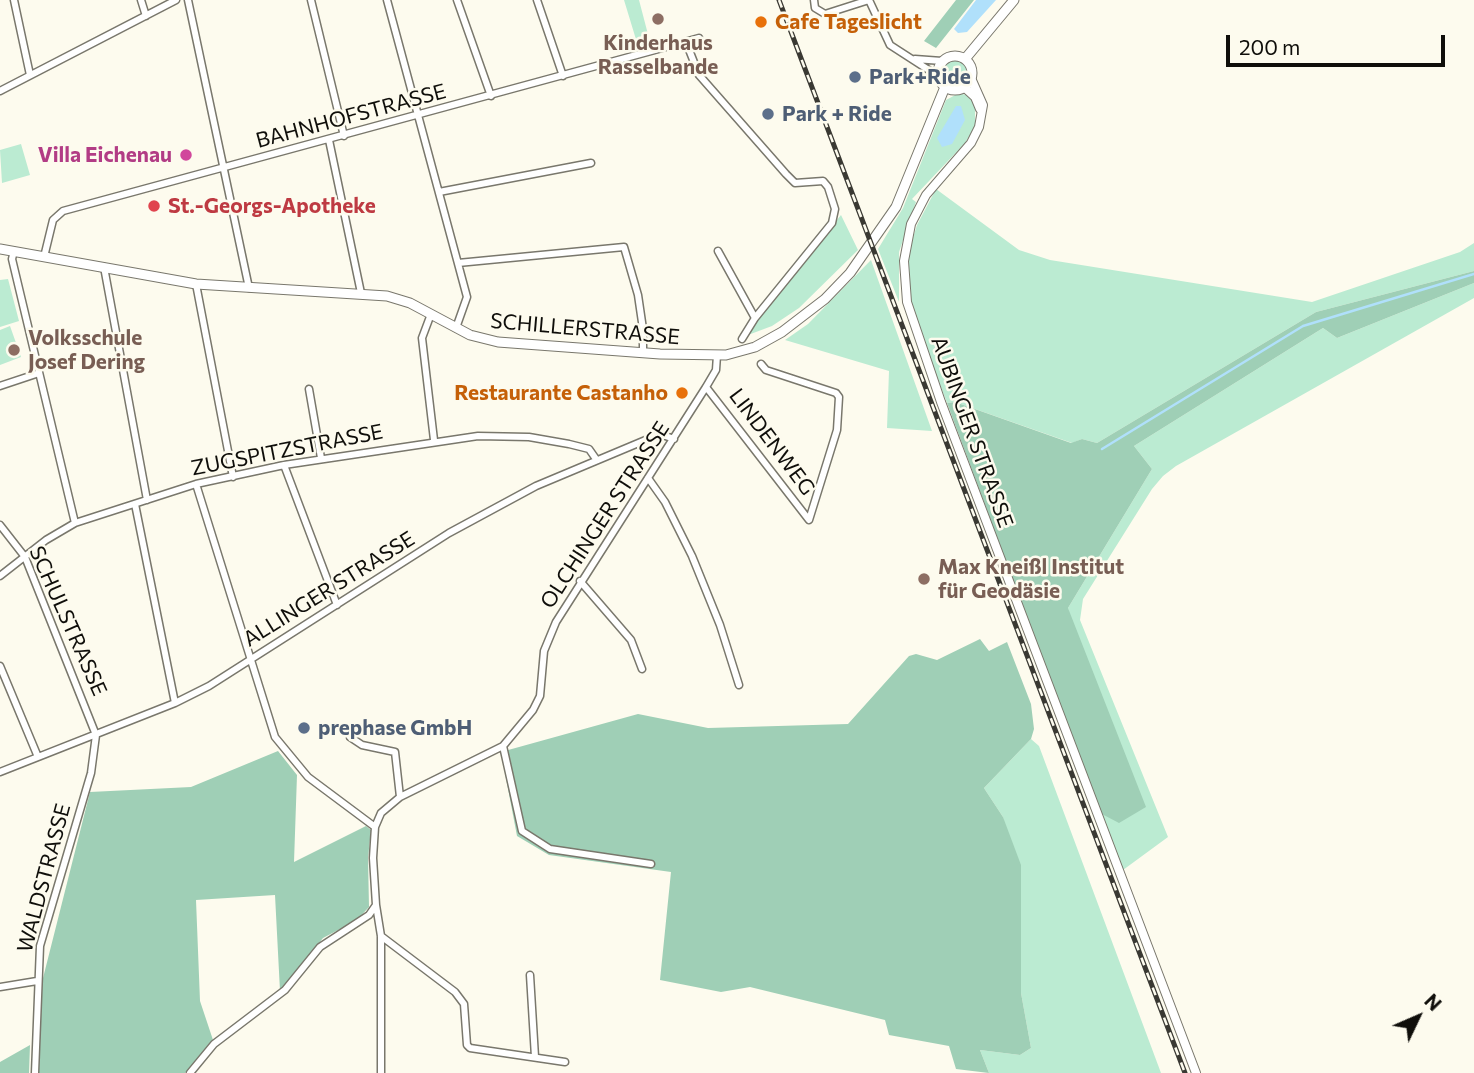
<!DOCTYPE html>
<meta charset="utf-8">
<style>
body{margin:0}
#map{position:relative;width:1474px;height:1073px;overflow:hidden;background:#fdfbee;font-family:Commissioner,sans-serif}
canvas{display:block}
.north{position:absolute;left:1383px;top:982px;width:70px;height:70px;-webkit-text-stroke:5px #fdfbee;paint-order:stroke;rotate:46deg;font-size:19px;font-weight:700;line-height:28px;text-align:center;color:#0f0e0a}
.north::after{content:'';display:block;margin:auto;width:24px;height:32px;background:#0f0e0a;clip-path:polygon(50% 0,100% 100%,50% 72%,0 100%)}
.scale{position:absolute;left:1226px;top:35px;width:219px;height:32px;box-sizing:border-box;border:4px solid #0f0e0a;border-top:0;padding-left:9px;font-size:21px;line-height:24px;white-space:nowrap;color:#0f0e0a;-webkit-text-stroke:5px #fdfbee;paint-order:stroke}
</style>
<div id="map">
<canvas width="1474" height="1073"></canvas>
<div class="north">N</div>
<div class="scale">200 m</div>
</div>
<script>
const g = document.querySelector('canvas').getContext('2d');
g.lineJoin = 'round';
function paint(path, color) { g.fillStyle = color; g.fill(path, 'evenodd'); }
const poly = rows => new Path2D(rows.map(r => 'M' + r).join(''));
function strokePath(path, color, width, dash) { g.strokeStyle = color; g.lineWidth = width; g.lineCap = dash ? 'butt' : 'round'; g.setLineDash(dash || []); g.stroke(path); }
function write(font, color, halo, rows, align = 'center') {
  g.font = font + ' Commissioner,sans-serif'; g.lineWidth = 5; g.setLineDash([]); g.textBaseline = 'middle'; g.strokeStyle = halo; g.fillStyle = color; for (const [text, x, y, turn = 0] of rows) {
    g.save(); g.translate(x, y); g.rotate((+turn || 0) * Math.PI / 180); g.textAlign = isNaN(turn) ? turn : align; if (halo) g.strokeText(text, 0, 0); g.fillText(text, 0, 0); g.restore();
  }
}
paint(poly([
 [624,0,639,0,650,42,638,46],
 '942 73a13 13 0 1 1 26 0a13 13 0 1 1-26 0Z',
 [959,93,966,95,975,104,975,126,965,143,912,199,916,202,899,252,899,302,878,249,903,208,946,100],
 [21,144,30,175,2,183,0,150],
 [936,189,1019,250,1050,260,1312,302,1460,252,1474,243,1474,271,1316,312,1097,443,1082,439,1072,443,955,402,947,403,917,324,910,298,908,273,910,247,917,225],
 [841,215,858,250,799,308,772,326,748,335,748,331],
 [871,260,932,431,887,428,889,371,785,340,808,324],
 [8,279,19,321,0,327,0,280],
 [1474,283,1474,298,1176,466,1163,476,1152,489,1083,599,1080,620,1168,837,1123,870,1100,813,1068,608,1152,469,1134,446,1323,328,1337,338],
 [10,326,21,357,0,365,0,330],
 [1031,739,1039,746,1161,1073,989,1073,980,1050,1020,1055,1031,1048,1021,993,1020,954,1003,817,984,788]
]), '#bbebd2');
paint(poly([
 [956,0,974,0,936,48,924,41],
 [1474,271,1474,283,1337,338,1323,328,1134,446,1152,469,1068,608,1146,807,1119,823,1100,813,947,403,955,402,1071,443,1082,439,1097,443,1316,312],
 [980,639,989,651,1007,642,1031,704,1034,729,1031,739,984,788,1003,817,1021,865,1021,993,1031,1048,1020,1055,980,1050,989,1073,956,1069,949,1046,889,1035,885,1020,750,987,721,992,660,980,671,872,549,855,517,836,501,752,638,714,708,728,848,724,909,656,916,654,937,660],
 [278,751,297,775,294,862,366,826,371,830,368,858,369,907,357,920,323,938,280,991,275,895,196,900,200,1001,213,1040,185,1073,39,1073,41,986,90,792,191,787],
 [30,1045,29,1073,0,1073,0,1062]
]), '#9fcfb6');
paint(poly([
 [976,0,996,0,967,32,958,33,954,29],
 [956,106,961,106,965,120,952,144,942,147,937,138]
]), '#b0e0fb');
strokePath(poly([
 [1102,449,1303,326,1474,274]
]), '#b0e0fb', 2.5);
const minor = poly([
 [14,0,30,75],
 [141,0,146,16],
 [188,0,249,288],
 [311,0,344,136],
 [387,0,467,297,456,328],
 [457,0,491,96],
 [537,0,563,76],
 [814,0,815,8,825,14,869,0],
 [869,0,890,45,938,76],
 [686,42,699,75,786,174,795,183,823,181,828,187,835,209,832,223,755,318,742,339],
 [915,59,942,61],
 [0,91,176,0],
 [329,140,361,293],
 [439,192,591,163],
 [14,251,12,259,75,523],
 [718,251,755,318],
 [44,257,53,220,63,211,699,38],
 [458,263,624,247,638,295,643,329,643,352],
 [104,267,147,500],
 [196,284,233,477],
 [431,314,422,338,434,440],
 [0,386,39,373],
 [706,387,809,520,837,430,839,397,836,393,766,370,761,364],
 [309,389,321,458],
 [284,465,337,605],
 [648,478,665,502,692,556,720,625,739,685],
 [196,484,275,737,308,777,375,827],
 [135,504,175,703],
 [0,525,25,557,96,735,91,773,40,946,35,1073],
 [0,576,46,540,75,523,196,484,284,465,478,436,529,437,569,444,589,449,596,459],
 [580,581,631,640,642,669],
 [0,666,38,757],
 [350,737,362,745,395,752,400,797],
 [503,746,522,831,550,849,651,864],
 [0,772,175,703,209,686,449,533,536,486,660,434,674,439],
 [376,905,381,936,381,1073],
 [381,936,455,992,464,1004,467,1045,470,1048,565,1062],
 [530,975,535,1057],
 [0,987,37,981],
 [190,1073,214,1044,285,990,320,947,369,915,376,905,373,858,375,827,381,813,400,797,503,746,533,710,540,696,544,651,556,622,706,387,716,370,717,355]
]);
const tertiary = poly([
 [971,78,983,105,979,127,971,143,926,195,911,224,904,261,907,302,941,402,1196,1073],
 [964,87,975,97,980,109]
]);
const secondary = poly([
 '938 73a17 17 0 1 1 34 0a17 17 0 1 1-34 0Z',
 [965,59,1014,0],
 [0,249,196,284,387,296,410,303,470,335,498,342,660,354,726,355,755,347,782,332,825,299,850,273,896,207,945,87]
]);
strokePath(minor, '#79776c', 9);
strokePath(tertiary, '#79776c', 10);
strokePath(secondary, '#79776c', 11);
strokePath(minor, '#fff', 6);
strokePath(tertiary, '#fff', 8);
strokePath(secondary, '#fff', 9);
const rail = poly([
 [779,0,1185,1073]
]);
strokePath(rail, '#3a3933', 5);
strokePath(rail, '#fdfbee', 2.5, [8]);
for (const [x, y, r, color] of [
 [658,19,7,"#8d6e63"],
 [761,22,7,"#e8710a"],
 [855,77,7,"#5c6f8a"],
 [768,114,7,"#5c6f8a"],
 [186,155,7,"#d1479c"],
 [154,206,7,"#e0444e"],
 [14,350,7,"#8d6e63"],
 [682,393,7,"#e8710a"],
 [924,579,7,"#8d6e63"],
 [304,728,7,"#5c6f8a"]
]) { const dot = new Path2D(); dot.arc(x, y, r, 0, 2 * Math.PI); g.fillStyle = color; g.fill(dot); strokePath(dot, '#fdfbee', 2.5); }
write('bold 21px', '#c56008', '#fdfbee', [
 ["Cafe Tageslicht",775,22],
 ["Restaurante Castanho",668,393,"right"]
], 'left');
write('bold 21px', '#785e54', '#fdfbee', [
 ["Kinderhaus",658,43,"center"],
 ["Rasselbande",658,67,"center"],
 ["Volksschule",28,338],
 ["Josef Dering",28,362],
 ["Max Kneißl Institut",938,567],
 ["für Geodäsie",938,591]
], 'left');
write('bold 21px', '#4e5e75', '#fdfbee', [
 ["Park+Ride",869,77],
 ["Park + Ride",782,114],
 ["prephase GmbH",318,728]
], 'left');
write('21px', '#0f0e0a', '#fdfbee', [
 ["BAHNHOFSTRASSE",351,116,-15],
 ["SCHILLERSTRASSE",585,329,5],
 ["AUBINGER STRASSE",972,432,70],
 ["LINDENWEG",772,442,53],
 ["ZUGSPITZSTRASSE",287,450,-11],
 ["OLCHINGER STRASSE",605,515,-57],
 ["ALLINGER STRASSE",329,589,-32],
 ["SCHULSTRASSE",68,621,66],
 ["WALDSTRASSE",44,878,-75]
]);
write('bold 21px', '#b23c85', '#fdfbee', [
 ["Villa Eichenau",172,155]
], 'right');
write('bold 21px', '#be3a42', '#fdfbee', [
 ["St.-Georgs-Apotheke",168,206]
], 'left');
</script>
